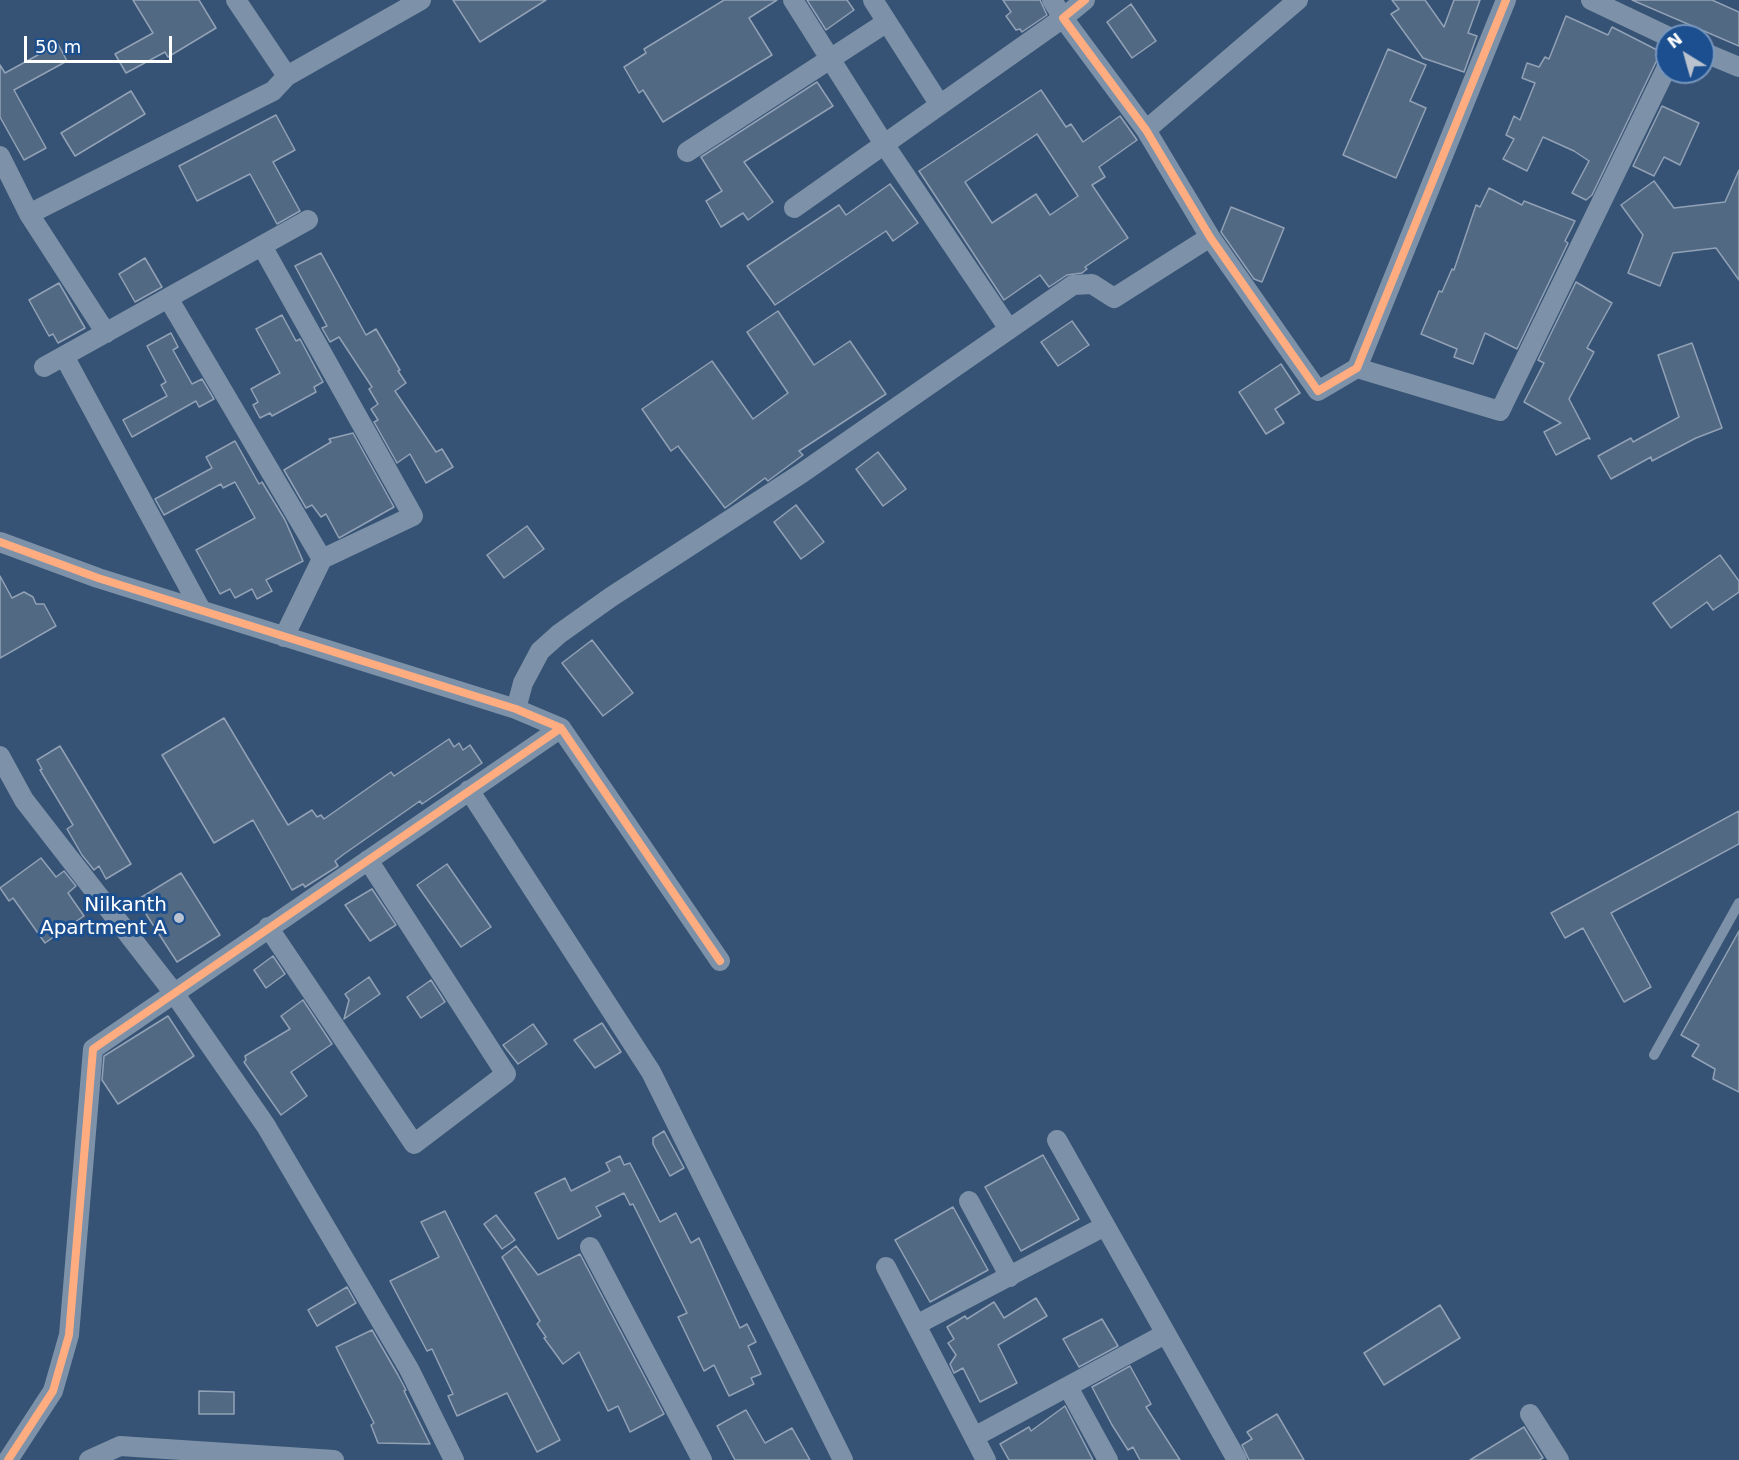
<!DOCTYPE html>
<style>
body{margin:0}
#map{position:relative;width:1739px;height:1460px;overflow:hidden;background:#365274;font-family:"DejaVu Sans",sans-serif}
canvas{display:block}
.north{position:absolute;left:1655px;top:24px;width:60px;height:60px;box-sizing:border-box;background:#1b4f8f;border:2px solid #7695bc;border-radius:50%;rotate:323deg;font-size:16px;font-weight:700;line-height:24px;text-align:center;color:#fff}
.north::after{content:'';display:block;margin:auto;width:21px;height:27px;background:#b9c2ce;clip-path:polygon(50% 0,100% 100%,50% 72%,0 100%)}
.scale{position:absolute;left:24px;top:36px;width:148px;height:27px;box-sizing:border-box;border:3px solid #fff;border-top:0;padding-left:8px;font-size:18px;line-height:21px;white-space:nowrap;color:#fff;-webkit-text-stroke:4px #1b4f8f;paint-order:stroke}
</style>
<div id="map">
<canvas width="1739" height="1460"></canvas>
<div class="north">N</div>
<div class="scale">50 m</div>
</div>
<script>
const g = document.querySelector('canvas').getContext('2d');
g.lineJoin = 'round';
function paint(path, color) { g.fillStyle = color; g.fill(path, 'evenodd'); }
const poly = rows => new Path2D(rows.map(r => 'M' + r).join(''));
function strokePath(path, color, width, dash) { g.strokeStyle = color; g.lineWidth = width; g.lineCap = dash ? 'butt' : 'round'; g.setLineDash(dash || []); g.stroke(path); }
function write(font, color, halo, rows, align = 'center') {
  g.font = font + ' "DejaVu Sans",sans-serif'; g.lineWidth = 6; g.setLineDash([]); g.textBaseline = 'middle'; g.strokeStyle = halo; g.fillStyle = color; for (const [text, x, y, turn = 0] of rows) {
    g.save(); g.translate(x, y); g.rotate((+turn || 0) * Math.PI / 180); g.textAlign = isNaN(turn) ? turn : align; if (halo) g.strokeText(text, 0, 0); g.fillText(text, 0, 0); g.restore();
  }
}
const building = poly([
 [133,0,199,0,216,28,168,57,165,52,126,73,115,54,153,33,133,0],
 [453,0,546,0,480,42,453,0],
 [724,0,777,0,749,18,772,55,663,122,643,90,639,93,624,67,646,53,644,49,724,0],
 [807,0,847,0,854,10,826,30,807,0],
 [1003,0,1040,0,1047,15,1022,32,1020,29,1016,30,1006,16,1011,12,1003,0],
 [1392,0,1425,0,1444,27,1454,0,1480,0,1468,33,1477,36,1464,72,1423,58,1391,14,1399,9,1392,0],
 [1632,0,1712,0,1739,12,1739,46,1632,0],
 [1131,4,1156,41,1132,58,1107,22,1131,4],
 [1566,16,1608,35,1612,27,1663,53,1656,62,1592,195,1586,200,1572,193,1589,161,1574,151,1543,137,1527,171,1503,159,1514,139,1506,135,1514,116,1520,120,1535,83,1522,78,1527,63,1539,67,1545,57,1549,59,1566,16],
 [58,44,67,61,14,90,46,148,24,160,0,117,0,65,5,73,58,44],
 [1388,49,1426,65,1410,101,1426,108,1396,178,1343,155,1388,49],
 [817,82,833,106,744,162,773,202,748,220,743,213,721,227,706,201,722,191,701,157,817,82],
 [1041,90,1066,127,1071,124,1083,142,1120,116,1137,140,1099,167,1105,177,1092,185,1128,238,1085,267,1087,269,1082,273,1067,275,1049,287,1040,275,1004,300,919,171,1041,90],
 [1037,134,1078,196,1050,215,1036,194,992,223,965,182,1037,134],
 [131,91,145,114,75,156,61,133,131,91],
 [1662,106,1699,123,1680,165,1664,157,1654,176,1633,166,1662,106],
 [276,115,295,150,273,162,300,211,277,224,250,174,197,201,179,166,276,115],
 [1739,170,1739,280,1716,248,1673,253,1660,286,1628,273,1643,235,1621,205,1654,181,1674,208,1725,202,1739,170],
 [890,184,918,223,893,241,886,231,775,305,747,266,839,205,846,215,890,184],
 [1489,188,1522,205,1524,201,1575,221,1565,241,1568,243,1517,349,1485,333,1473,364,1454,357,1457,349,1421,334,1439,291,1442,292,1452,269,1454,270,1476,205,1480,207,1489,188],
 [1231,207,1284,228,1262,282,1254,279,1221,232,1231,207],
 [321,253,366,335,376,329,400,370,398,371,406,383,395,391,436,452,442,449,453,467,426,483,410,454,397,463,374,422,378,420,371,409,378,404,369,389,372,387,339,337,330,342,322,328,327,326,295,266,321,253],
 [145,258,162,287,135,302,119,274,145,258],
 [1576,282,1612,303,1587,348,1594,352,1569,399,1590,439,1588,438,1556,455,1544,432,1561,423,1524,402,1544,363,1538,360,1576,282],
 [59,283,85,328,58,343,53,334,49,336,29,300,59,283],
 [778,311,814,365,850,341,886,394,799,451,803,455,768,481,765,478,725,508,678,446,671,451,642,409,712,361,753,419,788,393,747,332,778,311],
 [282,315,296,341,300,339,323,382,314,387,316,392,272,416,270,413,260,418,253,405,258,402,251,389,280,373,256,329,282,315],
 [1072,321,1089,345,1058,366,1041,342,1072,321],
 [171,333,178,347,173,350,192,384,202,379,214,399,199,407,196,401,132,437,123,420,167,396,161,385,166,382,147,346,171,333],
 [1692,343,1722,428,1696,438,1652,461,1651,457,1611,479,1598,456,1631,438,1633,442,1679,417,1658,355,1692,343],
 [1281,364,1300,393,1275,409,1284,423,1266,434,1239,392,1281,364],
 [353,433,394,507,339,538,326,514,321,517,312,505,306,508,284,470,331,442,329,439,353,433],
 [235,441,259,484,262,482,285,520,303,561,266,580,272,591,257,599,252,589,235,598,230,589,220,594,196,550,255,518,235,482,223,488,221,484,164,515,155,499,212,468,206,457,235,441],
 [878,452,906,489,883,506,856,469,878,452],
 [796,505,824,542,801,559,774,522,796,505],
 [527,526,544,549,504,578,487,555,527,526],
 [1720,555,1739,581,1739,592,1713,610,1707,602,1671,628,1653,603,1720,555],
 [0,576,12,598,24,592,33,597,36,604,44,604,56,626,0,658,0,576],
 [592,640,633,693,603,716,562,663,592,640],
 [224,718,288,825,312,810,317,817,321,815,324,819,391,772,394,776,449,739,454,747,459,743,463,750,470,745,482,763,422,804,420,801,344,854,335,861,338,866,305,887,303,884,292,890,253,820,214,843,162,755,224,718],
 [60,746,131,864,106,879,99,866,94,870,82,855,67,829,73,825,40,770,42,769,37,760,60,746],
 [1739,811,1739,844,1611,913,1651,987,1624,1002,1583,928,1565,938,1551,913,1739,811],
 [41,858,56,877,64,871,76,886,68,893,84,916,45,943,13,898,9,901,0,888,41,858],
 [447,864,491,927,461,947,417,885,447,864],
 [181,873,220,935,177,962,137,900,181,873],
 [372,889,396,925,370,941,345,905,372,889],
 [1739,931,1739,1092,1713,1079,1715,1069,1692,1056,1699,1045,1681,1035,1739,931],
 [273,956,285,974,266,988,254,970,273,956],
 [369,977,380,994,344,1019,349,1000,345,994,369,977],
 [431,980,445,1002,421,1018,407,997,431,980],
 [303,1000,332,1044,291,1072,307,1096,281,1115,244,1062,246,1060,245,1056,290,1029,281,1016,303,1000],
 [168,1016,194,1056,118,1104,102,1080,104,1056,168,1016],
 [602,1023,621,1052,595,1068,574,1040,602,1023],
 [533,1024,547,1044,518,1064,503,1045,533,1024],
 [664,1131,684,1168,670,1176,653,1144,653,1138,664,1131],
 [1043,1155,1079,1219,1021,1251,985,1187,1043,1155],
 [620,1156,624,1165,630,1163,660,1222,676,1213,691,1243,699,1238,740,1328,747,1324,756,1342,748,1346,761,1374,751,1378,754,1384,729,1396,714,1365,704,1371,678,1317,687,1313,633,1204,630,1205,624,1193,596,1207,601,1216,558,1239,535,1193,565,1178,571,1191,610,1171,606,1163,620,1156],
 [953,1207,988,1270,930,1302,895,1240,953,1207],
 [445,1211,560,1440,537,1452,507,1393,457,1416,448,1396,453,1394,432,1349,427,1351,390,1281,439,1257,421,1222,445,1211],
 [496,1215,515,1240,502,1249,484,1224,496,1215],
 [516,1246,538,1275,580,1254,664,1414,630,1432,618,1406,608,1411,579,1352,563,1364,544,1338,546,1337,537,1324,540,1321,502,1257,516,1246],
 [347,1287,356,1303,317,1326,308,1310,347,1287],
 [1036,1298,1047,1316,998,1345,1017,1383,980,1402,963,1368,954,1373,950,1364,956,1355,948,1343,954,1339,947,1327,965,1316,967,1319,994,1302,1004,1318,1036,1298],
 [1440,1305,1460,1338,1384,1385,1364,1353,1440,1305],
 [1102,1319,1118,1346,1079,1367,1063,1339,1102,1319],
 [372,1330,398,1375,406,1390,404,1391,430,1444,378,1443,371,1425,374,1423,336,1347,372,1330],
 [1130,1366,1151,1404,1146,1407,1180,1460,1140,1460,1133,1447,1128,1450,1112,1425,1092,1387,1130,1366],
 [199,1391,234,1392,234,1414,199,1414,199,1391],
 [1065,1406,1093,1460,1009,1460,1000,1444,1029,1427,1031,1431,1065,1406],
 [746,1410,765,1443,792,1428,810,1460,735,1460,717,1426,746,1410],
 [1277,1414,1304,1460,1249,1460,1242,1445,1252,1439,1247,1432,1277,1414],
 [1524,1427,1543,1458,1539,1460,1470,1460,1524,1427]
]);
paint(building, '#526984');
strokePath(building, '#92a2b6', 1.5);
strokePath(poly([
 [1654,1055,1739,903]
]), '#7d92a8', 10);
strokePath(poly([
 [236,0,287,76],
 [793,0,884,144,1009,329],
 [873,0,940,105],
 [1085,0,1063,18,1146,130,1210,237,1318,391,1357,368,1506,0],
 [1591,0,1667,36],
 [1703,52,1739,67],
 [1146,130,1298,0],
 [687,152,887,22],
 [0,156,29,214,106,333],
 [794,208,1063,18,1052,0],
 [29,214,273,91,287,76,421,0],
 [262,246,413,516,322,559,284,637],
 [168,298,322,559],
 [64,356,201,610],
 [44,367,308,220],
 [1357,368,1500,411,1667,67],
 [0,542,98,578,516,709,561,728,720,961],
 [516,709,523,683,540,651,559,634,611,597,802,473,1073,285,1092,284,1114,298,1210,237],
 [0,756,24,800,174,993,266,1126,409,1369,454,1460],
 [469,790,651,1072,843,1460],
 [268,927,414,1144,506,1074,368,860],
 [1057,1140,1237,1460],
 [969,1201,1010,1277],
 [590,1247,702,1460],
 [886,1267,986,1460],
 [916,1325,1105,1226],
 [1068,1387,1108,1460],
 [1530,1414,1559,1460],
 [974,1437,1165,1334],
 [8,1460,53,1391,69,1335,93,1049,561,728],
 [89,1460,120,1446,334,1460]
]), '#7d92a8', 20);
strokePath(poly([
 [1085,0,1063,18,1146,130,1210,237,1318,391,1357,368,1506,0],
 [0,542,98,578,516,709,561,728,720,961],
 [8,1460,53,1391,69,1335,93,1049,561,728]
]), '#ffac80', 8);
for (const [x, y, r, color] of [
 [179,918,6,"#b9c2ce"]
]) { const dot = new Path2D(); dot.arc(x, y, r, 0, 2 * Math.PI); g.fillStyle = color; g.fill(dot); strokePath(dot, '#1b4f8f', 2); }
write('20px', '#fff', '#1b4f8f', [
 ["Nilkanth",167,906],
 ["Apartment A",167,929]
], 'right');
</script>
